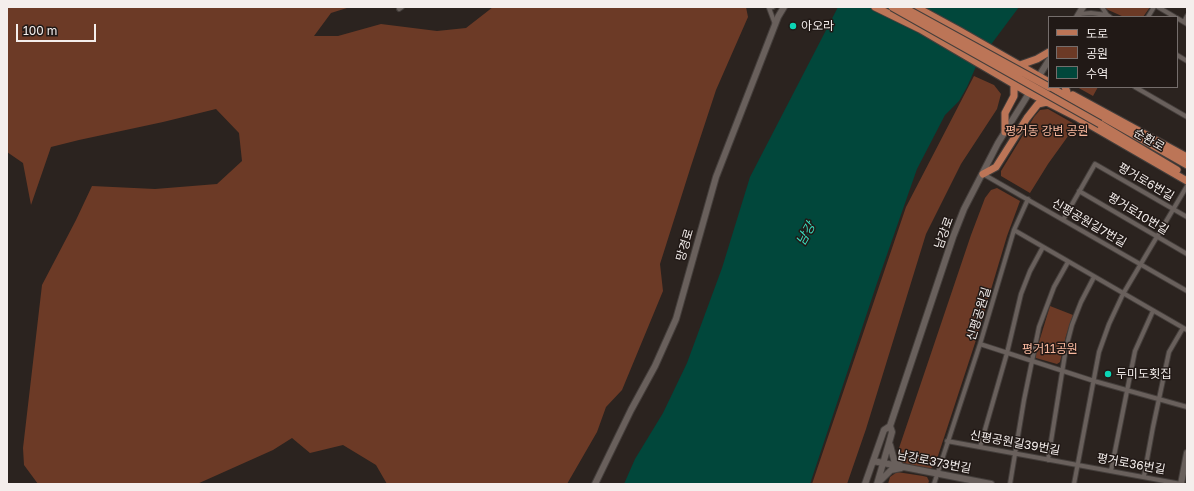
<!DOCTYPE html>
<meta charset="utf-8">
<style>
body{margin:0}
#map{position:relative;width:1194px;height:491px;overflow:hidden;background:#2b231f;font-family:"Golos Text","Noto Sans KR",sans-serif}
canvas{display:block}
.frame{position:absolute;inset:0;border:8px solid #f4eeec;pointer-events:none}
.legend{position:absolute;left:1048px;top:16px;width:130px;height:72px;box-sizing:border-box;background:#211916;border:1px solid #756e6c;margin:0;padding:5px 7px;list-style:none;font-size:12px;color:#f4eeec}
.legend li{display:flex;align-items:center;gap:8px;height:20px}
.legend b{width:20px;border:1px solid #756e6c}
.scale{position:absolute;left:16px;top:24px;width:80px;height:18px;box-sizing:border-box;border:2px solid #f4eeec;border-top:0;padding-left:5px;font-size:12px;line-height:14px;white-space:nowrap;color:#f4eeec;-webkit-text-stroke:3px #211916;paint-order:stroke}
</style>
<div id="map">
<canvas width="1194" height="491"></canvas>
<div class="frame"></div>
<ul class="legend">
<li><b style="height:5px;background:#bc7557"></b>도로</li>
<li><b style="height:11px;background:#6c3a26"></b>공원</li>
<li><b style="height:11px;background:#01473b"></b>수역</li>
</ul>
<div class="scale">100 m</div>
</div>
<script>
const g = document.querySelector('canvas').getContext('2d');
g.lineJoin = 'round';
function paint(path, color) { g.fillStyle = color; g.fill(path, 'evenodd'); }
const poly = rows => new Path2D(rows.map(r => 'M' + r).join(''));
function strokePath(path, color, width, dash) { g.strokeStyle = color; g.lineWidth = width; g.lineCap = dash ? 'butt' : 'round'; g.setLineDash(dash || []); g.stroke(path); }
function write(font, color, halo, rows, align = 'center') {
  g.font = font + ' "Golos Text","Noto Sans KR",sans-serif'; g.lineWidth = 3; g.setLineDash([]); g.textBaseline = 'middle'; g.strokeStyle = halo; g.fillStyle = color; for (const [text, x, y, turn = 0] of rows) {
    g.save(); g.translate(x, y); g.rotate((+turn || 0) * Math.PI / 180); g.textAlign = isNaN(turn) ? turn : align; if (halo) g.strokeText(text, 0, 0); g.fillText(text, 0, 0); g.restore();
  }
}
paint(poly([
 [7,7,350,7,331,13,314,36,338,36,381,24,437,31,466,28,493,7,746,7,748,17,716,90,691,166,660,264,663,291,622,390,606,407,597,432,567,484,387,484,376,465,343,445,310,453,292,438,273,450,197,484,38,484,24,465,23,448,42,285,76,220,92,186,155,189,217,184,242,161,239,133,216,109,163,122,79,140,51,147,31,205,23,163,7,152],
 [1106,7,1150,7,1143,17,1124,17,1106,9],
 [974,76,994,85,1001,94,997,109,961,164,926,234,866,429,847,484,812,484,906,207],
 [1077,87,1098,87,1093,96],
 [1048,109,1076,125,1048,164,1030,193,1001,176,1001,171,1034,117,1040,110],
 [997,188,1020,201,1007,236,975,343,935,465,930,469,902,463,897,454,971,235,985,198,991,190],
 [1050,306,1073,315,1066,336,1060,362,1057,364,1036,358,1035,355],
 [897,472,923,476,927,477,929,481,928,484,888,484,890,477]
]), '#6c3a26');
paint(poly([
 [838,7,1019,7,978,62,967,87,959,101,945,115,917,169,877,283,810,484,624,484,635,459,663,413,687,363,722,268,750,177]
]), '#01473b');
const street = poly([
 [773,7,769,8,775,24],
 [1102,7,1107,15],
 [1158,7,1175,17],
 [399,9,402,7],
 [1079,14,1091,13,1107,15,1110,17],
 [1148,17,1154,7],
 [1177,18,1187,24],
 [1184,22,1187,16],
 [1177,55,1187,61],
 [1135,87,1187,117],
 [983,174,1187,291],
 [1079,191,1187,254],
 [1063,220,1095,164,1187,217],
 [1014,230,1187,330],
 [980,344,1094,381,1187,407],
 [947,441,1181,484],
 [980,447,1007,353,1021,294,1030,271,1043,247],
 [1048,460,1066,348,1072,325,1081,302,1094,277],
 [1111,471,1135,351,1153,311],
 [1144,476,1153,427,1169,352,1183,328],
 [934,484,980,344,1014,230,1028,199],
 [1010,484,1024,400,1039,327,1054,287,1068,262],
 [1074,484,1099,352,1109,324,1123,294,1187,186]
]);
const secondary = poly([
 [1077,17,1083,7],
 [1037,79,1049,60],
 [890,445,894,460,901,466],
 [873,461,991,484],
 [879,482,891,470,901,468],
 [595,484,631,410,655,366,676,319,716,177,778,17,784,7],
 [865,484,884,430,890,426],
 [877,484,889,443,892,432,890,426,953,237,964,209,998,143,1031,90],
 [1181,484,1187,453]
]);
const primary = poly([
 [875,7,920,29,1029,93,1078,118,1187,181],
 [916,7,960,31,1049,82],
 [1020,65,1037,59,1049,52],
 [1050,87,1187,165],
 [1065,87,1067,92],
 [1073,95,1187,157],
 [1100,124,1177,170],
 [1005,132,1005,113,1014,96,1014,84],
 [983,174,996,167,1027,118,1038,104,1047,102]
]);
strokePath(street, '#443e3b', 6);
strokePath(secondary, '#443e3b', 8);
strokePath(primary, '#443e3b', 9);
strokePath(street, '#69605c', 4);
strokePath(secondary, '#69605c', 6);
strokePath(primary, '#bc7557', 7);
const primaryBridge = poly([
 [892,7,1100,124],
 [903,7,1049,87]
]);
strokePath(primaryBridge, '#443e3b', 9, []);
strokePath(primaryBridge, '#bc7557', 7);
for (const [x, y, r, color] of [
 [793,26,4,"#0bd5b5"],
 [1108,374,4,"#0bd5b5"]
]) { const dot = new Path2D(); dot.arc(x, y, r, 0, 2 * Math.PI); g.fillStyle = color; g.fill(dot); strokePath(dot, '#211916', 1.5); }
write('12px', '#f4eeec', '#211916', [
 ["아오라",801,26],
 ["두미도횟집",1116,374]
], 'left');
write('12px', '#f9b89e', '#211916', [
 ["평거동 강변 공원",1047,131],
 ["평거11공원",1050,349]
]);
write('12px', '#f4eeec', '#211916', [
 ["순환로",1149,140,30],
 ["평거로6번길",1146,182,30],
 ["평거로10번길",1138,214,31],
 ["신평공원길7번길",1089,223,30],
 ["남강로",944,233,-70],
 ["망경로",685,245,-74],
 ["신평공원길",979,314,-73],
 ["신평공원길39번길",1015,443,10],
 ["남강로373번길",934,462,11],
 ["평거로36번길",1131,464,10]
]);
write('italic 13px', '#39debf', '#211916', [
 ["남강",806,234,-60]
]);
</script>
